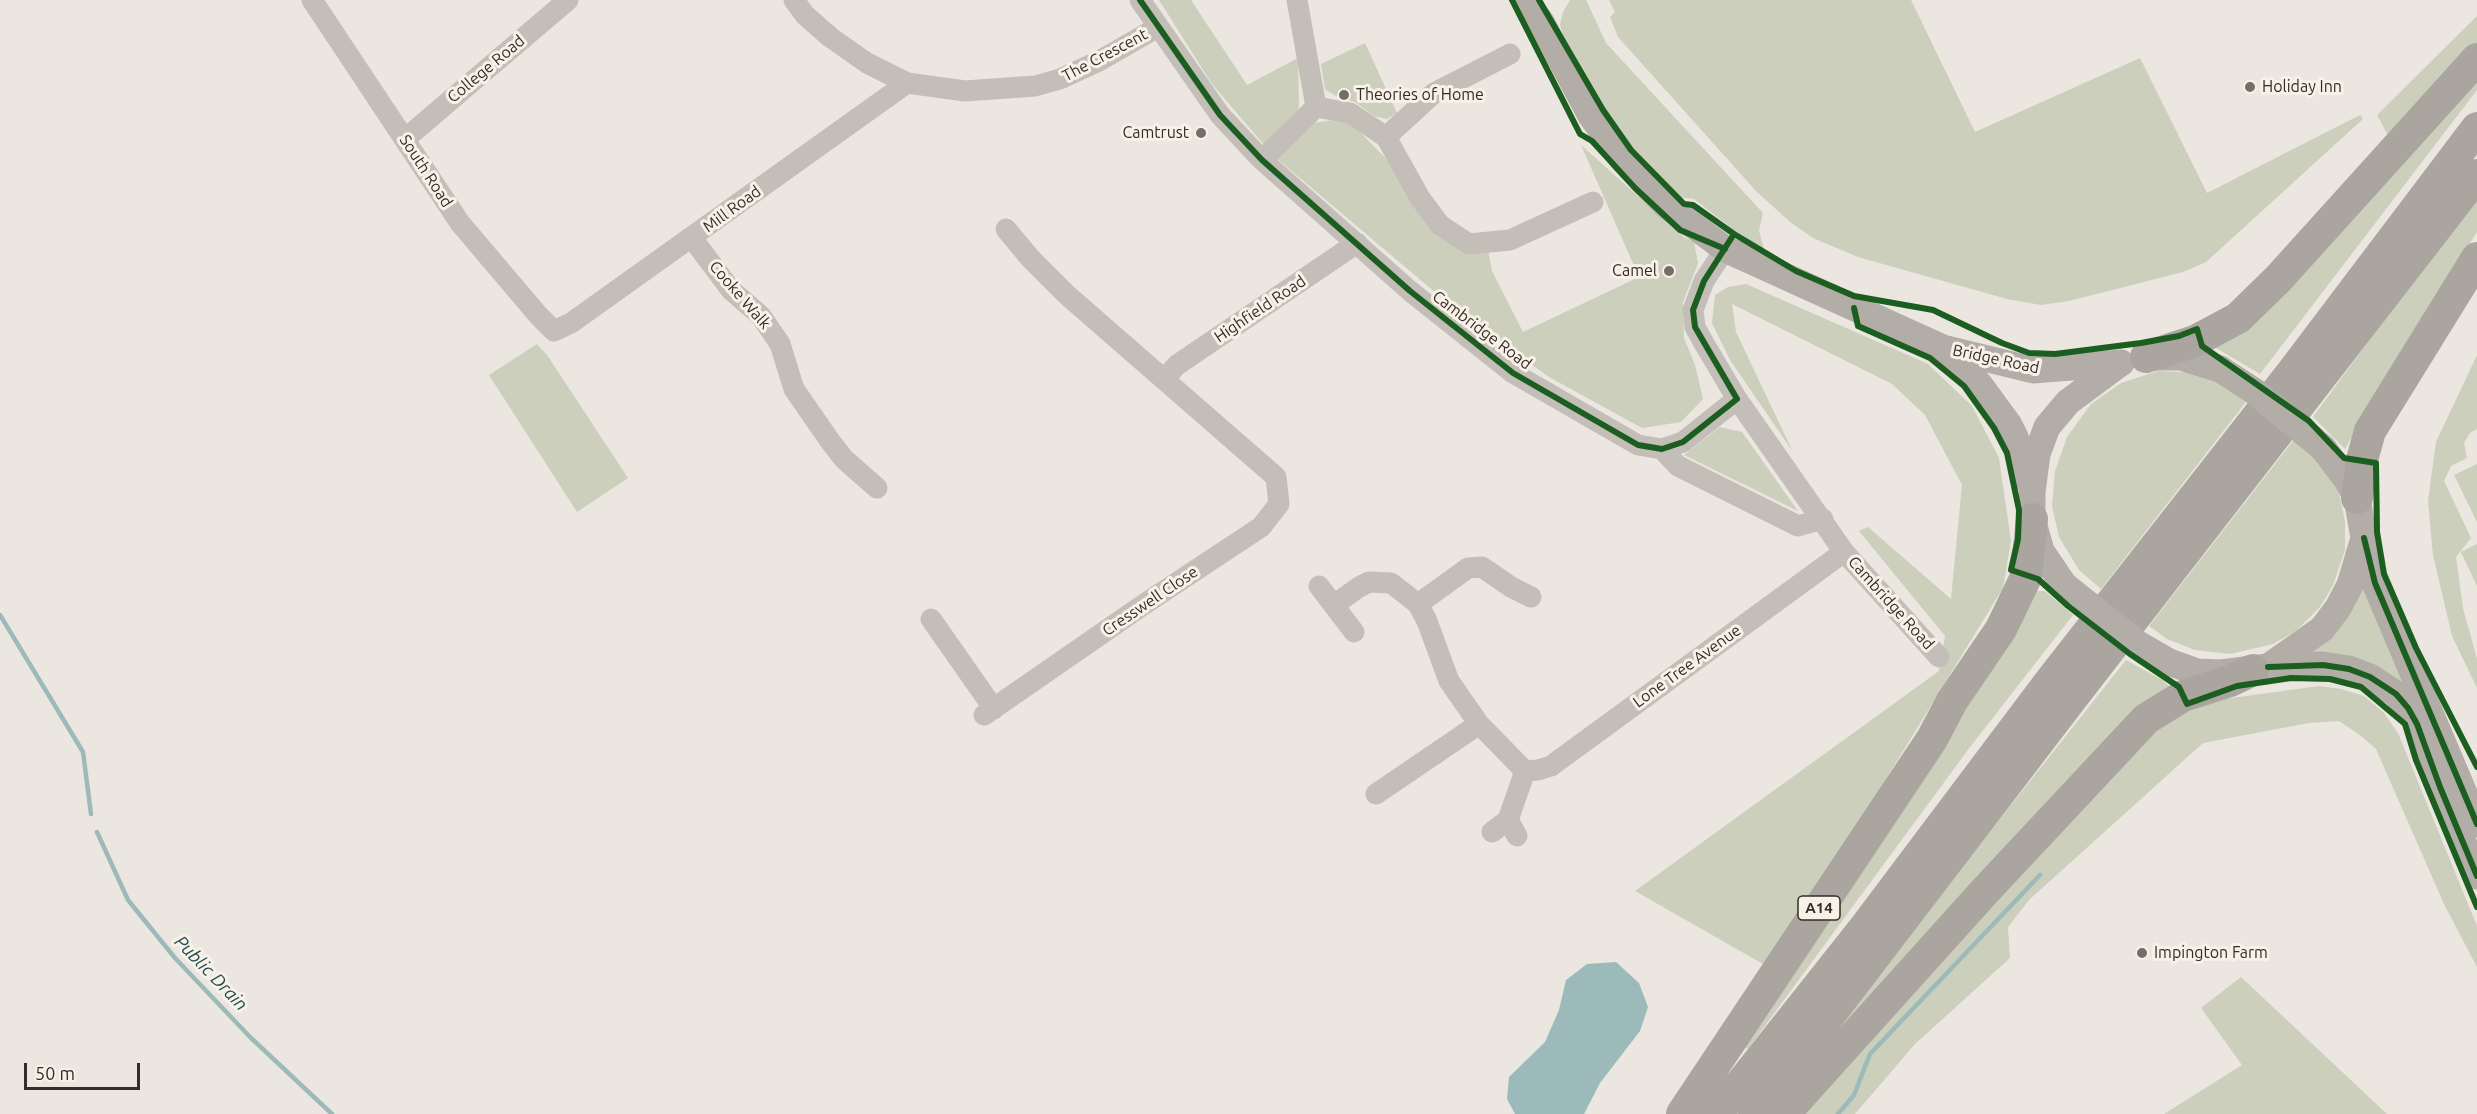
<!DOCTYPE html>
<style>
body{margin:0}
#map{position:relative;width:2477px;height:1114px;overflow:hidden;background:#ebe6e0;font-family:Ubuntu,sans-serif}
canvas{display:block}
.scale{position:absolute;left:24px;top:1063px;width:116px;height:27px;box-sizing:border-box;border:3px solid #342c28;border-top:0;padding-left:8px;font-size:18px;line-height:21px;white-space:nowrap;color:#342c28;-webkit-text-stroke:4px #f8f1e7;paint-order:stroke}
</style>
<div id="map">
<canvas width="2477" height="1114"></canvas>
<div class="scale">50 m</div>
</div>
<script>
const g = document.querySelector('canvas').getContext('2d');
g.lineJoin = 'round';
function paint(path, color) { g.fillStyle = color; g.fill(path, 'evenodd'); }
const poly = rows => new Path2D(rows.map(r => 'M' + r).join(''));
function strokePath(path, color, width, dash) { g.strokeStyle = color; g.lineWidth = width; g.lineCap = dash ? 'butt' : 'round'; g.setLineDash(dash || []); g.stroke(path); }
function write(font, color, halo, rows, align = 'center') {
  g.font = font + ' Ubuntu,sans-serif'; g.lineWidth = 6; g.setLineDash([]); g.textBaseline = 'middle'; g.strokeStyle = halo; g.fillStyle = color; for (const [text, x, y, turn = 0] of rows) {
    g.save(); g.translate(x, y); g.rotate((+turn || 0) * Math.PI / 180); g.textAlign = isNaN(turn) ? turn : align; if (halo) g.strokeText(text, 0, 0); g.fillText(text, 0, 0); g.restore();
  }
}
paint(poly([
 [1159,0,1191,0,1247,85,1298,58,1299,105,1296,123,1266,147,1212,84],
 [1570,0,1586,0,1606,43,1763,213,1759,231,1764,249,1739,234,1694,199,1677,197,1635,151,1599,100,1563,36,1560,24,1563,12],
 [1609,0,1911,0,1975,132,2140,58,2207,193,2360,115,2363,119,2206,262,2183,272,2069,301,2041,305,2007,299,1858,257,1813,238,1790,222,1756,191,1618,37,1610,17,1615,12],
 [2477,16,2477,48,2391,141,2377,115],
 [1365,43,1397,113,1387,119,1374,116,1355,102,1334,95,1325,89,1321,64],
 [2477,71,2477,90,2260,374,2211,345],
 [1346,118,1404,177,1430,219,1488,250,1492,271,1523,332,1639,277,1581,145,1685,238,1694,242,1698,263,1683,302,1684,338,1695,365,1703,399,1681,422,1642,428,1549,377,1462,315,1275,157,1313,123],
 [2477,193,2477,232,2403,349,2345,449,2313,417],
 [1746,284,1928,364,1972,406,1999,458,2011,541,2003,588,1770,968,1635,891,1939,671,1945,636,1859,531,1868,527,1951,599,1962,485,1925,415,1892,384,1732,304,1736,332,1793,452,1730,360,1712,323,1715,295,1728,287],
 [537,344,547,355,628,478,577,512,489,375],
 [2477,355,2477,429,2470,433,2464,443,2467,458,2451,466,2444,481,2471,538,2456,557,2463,608,2477,659,2477,688,2452,636,2433,555,2428,501,2436,442],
 [2158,371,2202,373,2249,398,2101,589,2079,570,2059,537,2052,506,2055,471,2067,437,2091,404,2121,383],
 [1720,427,1742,432,1798,511,1684,455],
 [2296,437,2320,455,2338,489,2345,521,2345,550,2333,585,2320,607,2296,631,2273,644,2230,654,2195,650,2167,639,2149,626],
 [2477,464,2477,522,2454,475],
 [2477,544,2477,586,2461,552],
 [2361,576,2421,712,2297,659],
 [2035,591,2045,591,2073,615,1967,751,1748,1049,1741,1045],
 [2126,660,2164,681,2172,690,1806,1071,1823,1042],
 [2319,686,2341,689,2364,696,2383,712,2398,733,2477,926,2477,967,2444,904,2376,749,2360,735,2339,721,2309,723,2203,743,2029,900,2008,927,2010,958,1915,1044,1855,1114,1799,1114,2150,731,2178,714,2224,699],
 [2241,977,2387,1114,2164,1114,2242,1065,2201,1008]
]), '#cbcfbb');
paint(poly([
 [1616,962,1639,983,1648,1007,1640,1031,1600,1083,1584,1114,1515,1114,1507,1099,1509,1077,1545,1042,1559,1010,1566,980,1587,964]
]), '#9dbaba');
strokePath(poly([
 [0,615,83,752,91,814],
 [97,832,128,900,175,958,250,1037,332,1114],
 [1838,1114,1854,1095,1870,1054,2040,875]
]), '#9dbaba', 4.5);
strokePath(poly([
 [312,0,460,223,538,315,554,331,571,323,907,83],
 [794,0,805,15,830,37,867,63,907,83,965,91,1035,86,1060,79,1099,61,1158,27],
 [1140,0,1220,115,1262,160,1410,291,1513,373,1638,445,1662,449,1683,442,1737,399],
 [1297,0,1316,107,1350,113,1386,137,1420,198,1440,225,1469,244,1510,240,1593,202],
 [1386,137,1434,93,1510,54],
 [405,139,568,0],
 [1262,160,1316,107],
 [692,238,731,290,761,316,780,344,794,389,830,441,844,459,877,488],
 [1725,249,1704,281,1693,310,1695,327,1705,345,1737,399,1844,552,1939,657],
 [1165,378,1177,365,1357,243],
 [1662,449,1678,466,1798,526,1823,519],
 [1319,586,1354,632],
 [1418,604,1468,568,1482,567,1511,587,1531,597],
 [1334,605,1359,587,1369,582,1391,583,1418,604,1427,621,1449,681,1479,724,1525,771,1508,820,1492,832],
 [931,619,994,709],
 [984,715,1143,605,1261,527,1279,504,1276,477,1067,295,1030,258,1006,229],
 [1525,771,1538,770,1551,766,1844,552],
 [1376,794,1479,724],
 [1508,820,1517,836]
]), '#c4beb9', 21);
strokePath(poly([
 [1524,0,1541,22,1590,114,1624,161,1666,205,1725,249,1943,348,2033,370,2121,363],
 [1943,348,1979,384,2009,425,2015,437,2029,482],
 [2155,357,2181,357,2220,369],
 [2364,539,2375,583,2477,824],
 [2064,585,2041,551,2032,519,2032,492,2037,454,2047,427,2068,402,2118,365],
 [2169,662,2197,672,2221,673,2268,667,2322,629,2338,608,2350,585,2364,538,2357,498,2347,480,2323,448],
 [2269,667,2323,665,2349,669,2370,677,2396,694,2408,708,2417,724,2440,787,2477,876]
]), '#b3ada8', 27);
strokePath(poly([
 [2146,357,2195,341,2238,318,2278,279,2477,59],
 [2357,498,2362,460,2370,431,2477,258],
 [1682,1114,1932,739,1952,701,2001,629,2026,577,2032,519],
 [1717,1114,1862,931,2051,680,2293,371,2477,128],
 [1754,1114,2072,698,2477,175],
 [1784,1114,1985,891,2146,719,2183,696,2230,681,2253,670]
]), '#aaa59f', 32);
strokePath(poly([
 [2220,369,2254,391,2323,448],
 [2064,585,2138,644,2169,662]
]), '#b3ada8', 27);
strokePath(poly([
 [1140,0,1220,115,1262,160,1410,291,1513,373,1638,445,1662,449,1683,442,1737,399,1695,327,1693,310,1704,281,1734,234,1796,271,1854,296,1933,310,2002,343,2029,353,2055,354,2141,343,2179,336,2197,329,2202,346,2309,421,2344,458,2376,463,2377,532,2384,574,2416,648,2477,767],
 [1512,0,1580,134,1592,141,1635,188,1680,230,1725,249],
 [1539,0,1603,110,1631,150,1684,204,1693,205,1734,234],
 [1854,308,1858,326,1930,358,1964,386,1994,428,2007,453,2019,510,2018,539,2011,570,2038,579,2068,606,2130,654,2179,687,2187,704,2237,686,2291,678,2330,679,2361,687,2405,724,2416,760,2477,907],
 [2364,538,2375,583,2477,824],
 [2268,667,2323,665,2349,669,2370,677,2396,694,2408,708,2417,724,2440,787,2477,876]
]), '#1b5e20', 6);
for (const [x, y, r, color] of [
 [2250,87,6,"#746d68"],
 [1344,95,6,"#746d68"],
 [1201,133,6,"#746d68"],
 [1669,271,6,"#746d68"],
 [2142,953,6,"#746d68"]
]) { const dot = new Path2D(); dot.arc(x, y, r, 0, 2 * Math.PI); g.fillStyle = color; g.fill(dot); strokePath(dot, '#f8f1e7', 2); }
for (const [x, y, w] of [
 [1819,908,42]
]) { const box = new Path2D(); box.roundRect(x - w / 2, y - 12, w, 24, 4.5); g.fillStyle = '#f8f1e7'; g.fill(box); strokePath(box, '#342c28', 1.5); }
write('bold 15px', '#342c28', null, [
 ["A14",1819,908]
]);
write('16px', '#342c28', '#f8f1e7', [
 ["The Crescent",1105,55,-28],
 ["College Road",486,69,-40],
 ["South Road",426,171,57],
 ["Mill Road",732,209,-36],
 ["Cooke Walk",740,295,49],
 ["Highfield Road",1260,309,-34],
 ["Cambridge Road",1482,330,37],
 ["Bridge Road",1996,359,12],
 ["Cresswell Close",1150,601,-34],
 ["Cambridge Road",1891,603,48],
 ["Lone Tree Avenue",1687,666,-36]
]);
write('16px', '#342c28', '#f8f1e7', [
 ["Holiday Inn",2262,87],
 ["Theories of Home",1356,95],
 ["Camtrust",1189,133,"right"],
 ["Camel",1657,271,"right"],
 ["Impington Farm",2154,953]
], 'left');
write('italic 18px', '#214d52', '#f8f1e7', [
 ["Public Drain",211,973,46]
]);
</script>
